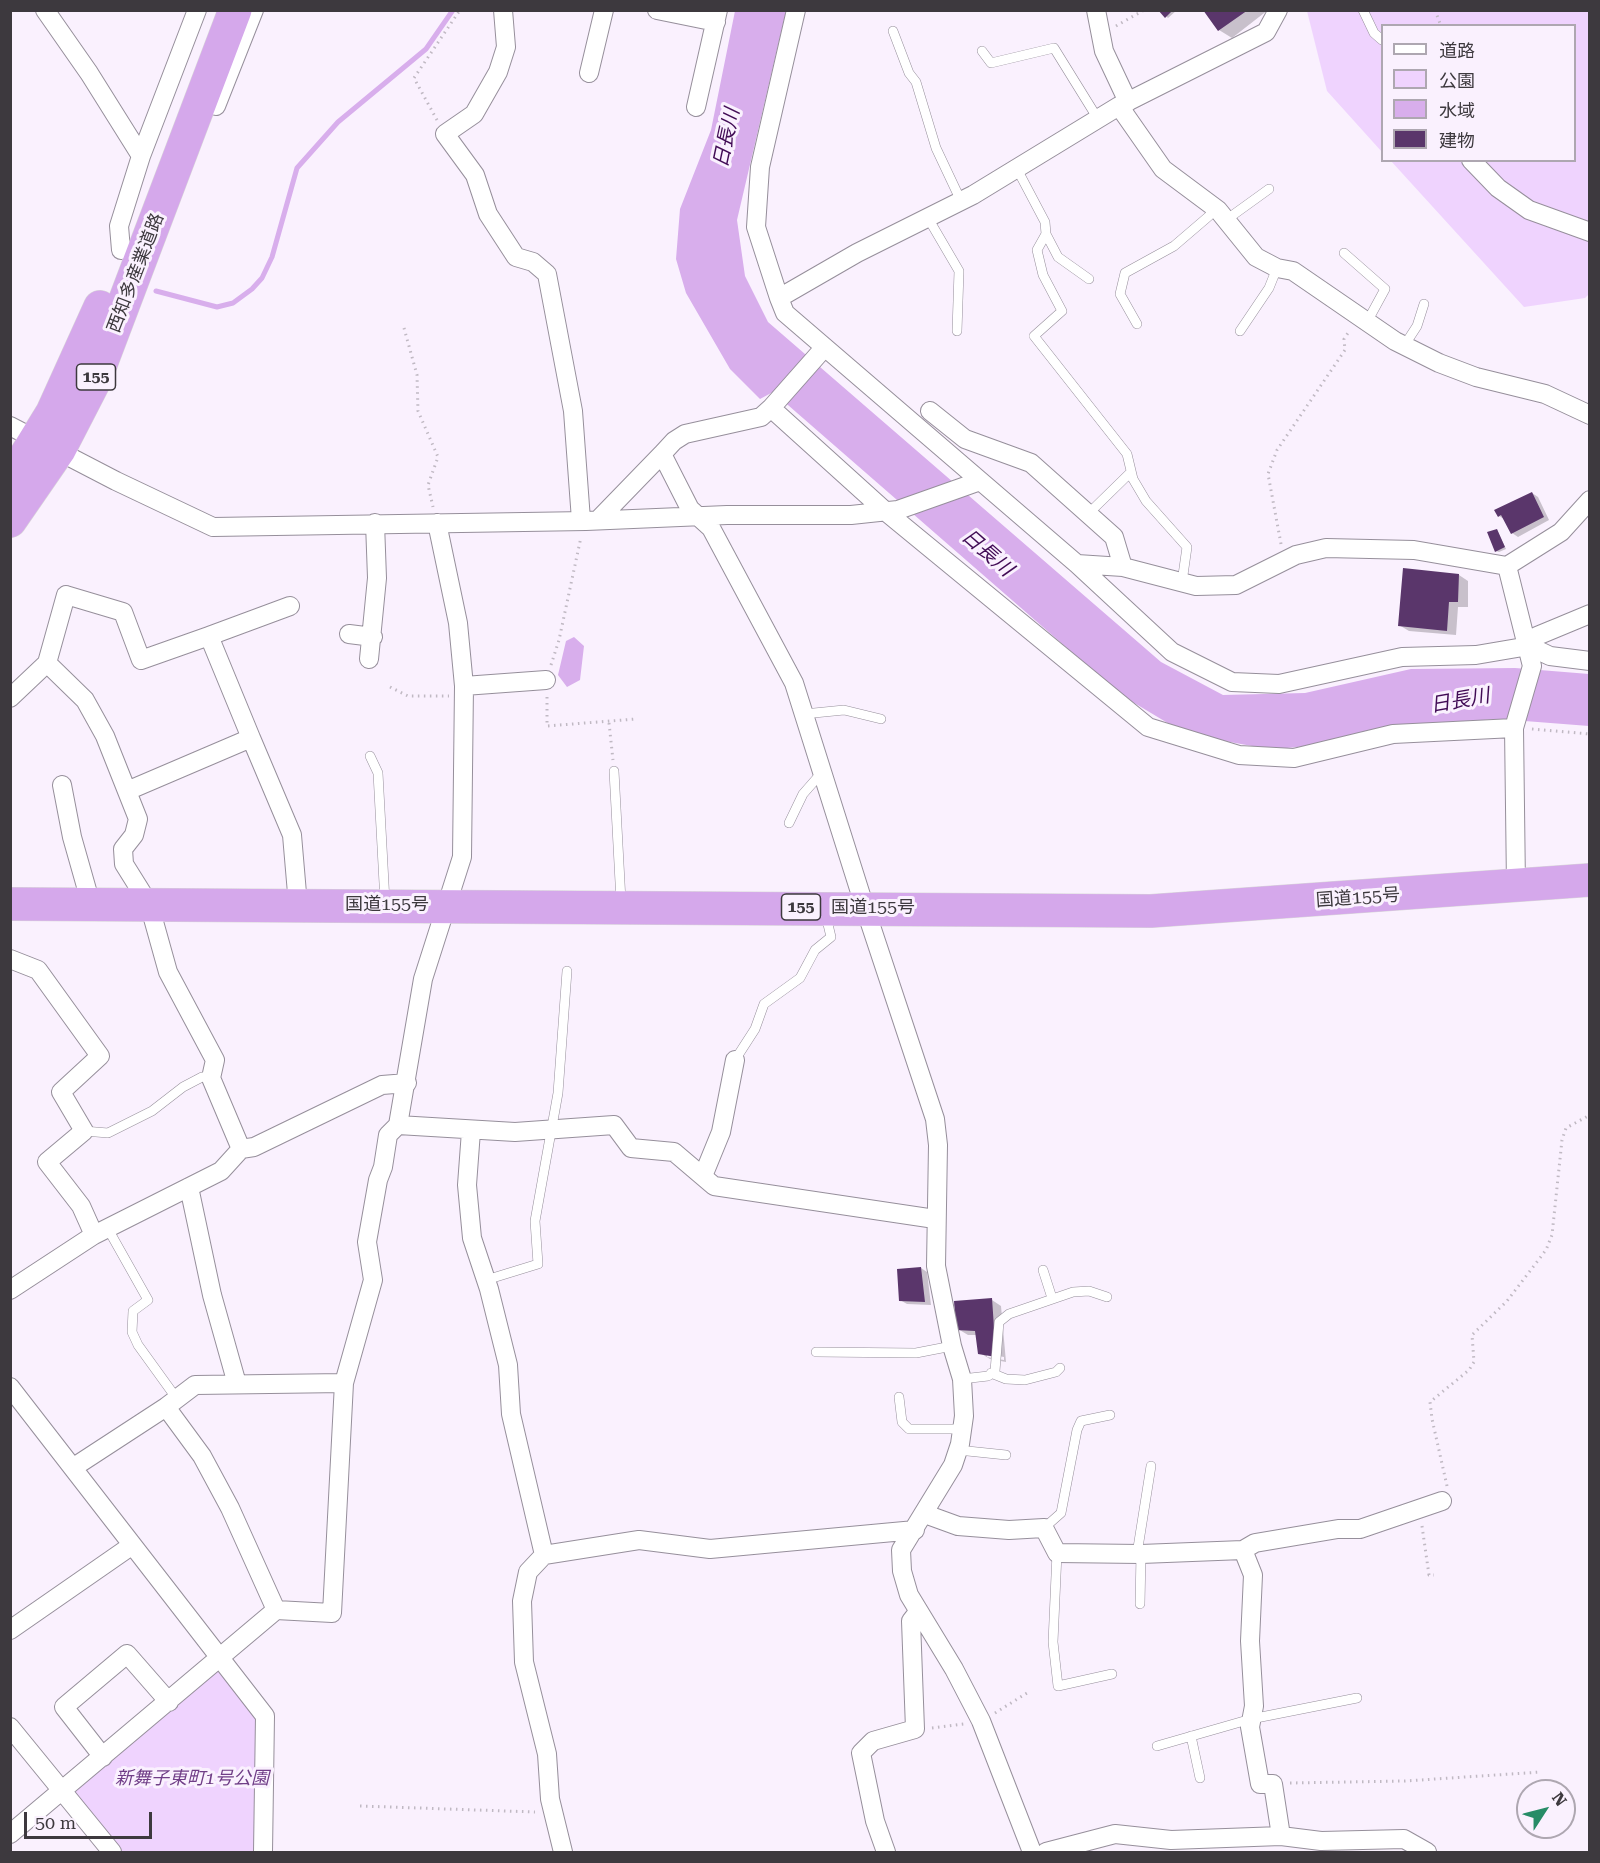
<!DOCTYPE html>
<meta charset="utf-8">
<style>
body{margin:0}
#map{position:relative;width:1600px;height:1863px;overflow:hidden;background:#faf1fe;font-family:"Roboto Serif","Noto Sans JP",serif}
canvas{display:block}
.frame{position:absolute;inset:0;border:12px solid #3d393e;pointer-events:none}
.legend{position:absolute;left:1381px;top:24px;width:195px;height:138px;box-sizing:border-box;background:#faf1fe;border:2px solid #aea7b1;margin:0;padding:8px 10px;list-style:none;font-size:18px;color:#3d393e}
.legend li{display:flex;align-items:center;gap:12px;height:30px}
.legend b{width:30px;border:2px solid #aea7b1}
.north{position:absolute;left:1516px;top:1779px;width:60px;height:60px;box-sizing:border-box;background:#faf1fe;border:2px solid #aea7b1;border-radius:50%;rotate:54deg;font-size:16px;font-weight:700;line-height:24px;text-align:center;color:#3d393e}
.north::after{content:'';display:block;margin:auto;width:21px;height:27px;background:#278c67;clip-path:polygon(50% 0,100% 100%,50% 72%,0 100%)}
.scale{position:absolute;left:24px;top:1812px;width:128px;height:27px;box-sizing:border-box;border:3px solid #3d393e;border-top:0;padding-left:8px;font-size:18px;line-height:21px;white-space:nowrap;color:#3d393e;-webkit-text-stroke:4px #faf1fe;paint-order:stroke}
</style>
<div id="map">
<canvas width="1600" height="1863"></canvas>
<div class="frame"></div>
<ul class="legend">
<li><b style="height:8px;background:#fff"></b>道路</li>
<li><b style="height:16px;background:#efd3fe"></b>公園</li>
<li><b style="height:16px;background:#d8aeec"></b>水域</li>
<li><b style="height:16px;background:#5a366b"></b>建物</li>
</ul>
<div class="north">N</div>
<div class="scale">50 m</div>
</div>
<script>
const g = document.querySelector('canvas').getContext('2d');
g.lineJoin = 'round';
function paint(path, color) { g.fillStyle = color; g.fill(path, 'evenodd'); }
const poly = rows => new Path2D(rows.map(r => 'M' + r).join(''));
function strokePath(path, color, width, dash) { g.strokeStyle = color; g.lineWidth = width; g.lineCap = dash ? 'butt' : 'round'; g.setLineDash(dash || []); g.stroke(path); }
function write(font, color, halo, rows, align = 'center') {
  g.font = font + ' "Roboto Serif","Noto Sans JP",serif'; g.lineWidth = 6; g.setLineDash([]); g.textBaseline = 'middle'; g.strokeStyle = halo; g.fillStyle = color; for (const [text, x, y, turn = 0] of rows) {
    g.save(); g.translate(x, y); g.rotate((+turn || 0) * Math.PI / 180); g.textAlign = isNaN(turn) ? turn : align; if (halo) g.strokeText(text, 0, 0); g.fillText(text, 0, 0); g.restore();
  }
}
paint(poly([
 [1307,11,1589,11,1590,293,1585,298,1524,307,1391,161,1574,160,1574,26,1382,26,1382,152,1327,91],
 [220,1660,265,1716,263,1852,112,1852,62,1789]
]), '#efd3fe');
paint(poly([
 [735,11,786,11,737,220,745,276,768,322,1161,662,1223,695,1305,693,1411,669,1515,668,1589,674,1589,726,1499,719,1403,725,1318,745,1287,748,1263,748,1186,734,1121,695,773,392,760,399,730,369,686,293,676,259,680,209,711,130],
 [574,637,584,646,580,680,567,687,558,675,566,641]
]), '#d8aeec');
paint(poly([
 [1160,10,1177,10,1168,18],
 [1205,10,1268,10,1232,38,1219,30],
 [1532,493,1538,497,1549,520,1518,537,1512,533,1504,519,1499,516],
 [1497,530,1506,549,1499,552,1496,551],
 [1459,575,1468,581,1468,607,1458,607,1456,635,1409,631,1399,625],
 [921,1268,927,1272,931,1305,907,1304,900,1300],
 [992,1300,1001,1306,1006,1362,990,1359,980,1353,977,1335,968,1335,958,1329],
 [987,1354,1004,1357,1004,1360,987,1357]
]), '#0003');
strokePath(poly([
 [156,291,217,307,233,303,252,289,262,278,272,257,297,168,338,122,426,49,453,10]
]), '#d8aeec', 5);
paint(poly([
 [1158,10,1173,10,1165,18],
 [1203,10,1248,10,1218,31],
 [1532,492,1544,517,1511,534,1501,515,1498,517,1494,510],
 [1497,529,1505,547,1495,552,1487,532],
 [1403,568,1459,574,1458,602,1449,602,1447,631,1398,626],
 [921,1267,925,1302,899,1301,897,1269],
 [992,1298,996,1357,978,1354,975,1331,956,1330,954,1301]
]), '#5a366b');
const lane = poly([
 [1363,10,1374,33,1382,40],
 [893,31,909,73,916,82,936,148,961,201],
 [982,51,991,63,1054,48,1098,119],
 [1017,169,1045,222,1046,234,1037,250,1043,275,1062,311,1034,336,1127,454,1133,479,1146,501,1187,547,1182,582],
 [928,218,959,271,957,331],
 [1226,220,1269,189],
 [1046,234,1058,257,1089,279],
 [1344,253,1385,289,1367,322],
 [1137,324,1120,294,1125,273,1174,246,1209,216,1214,208],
 [1240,331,1269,288,1277,268],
 [1404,346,1417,326,1424,304],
 [1088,514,1131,472],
 [804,714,844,710,881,719],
 [370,756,378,773,385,902],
 [614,771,621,901],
 [789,823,803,794,817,778,824,776],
 [735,1060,755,1029,764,1004,800,978,815,950,831,937,826,916],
 [84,1131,108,1133,152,1111,183,1087,202,1077,211,1078],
 [108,1229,148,1300,133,1311,132,1332,138,1345,177,1399],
 [1043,1270,1052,1298],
 [486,1280,538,1264,535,1221,558,1093,567,971],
 [816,1352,916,1353,952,1346],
 [991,1373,1006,1379,1025,1380,1056,1372,1060,1368],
 [962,1379,988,1376,995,1371,999,1322,1009,1314,1073,1292,1089,1291,1107,1297],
 [899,1397,902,1422,909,1429,962,1429],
 [958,1450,1006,1455],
 [1044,1528,1061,1513,1077,1430,1081,1421,1110,1415],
 [1057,1553,1053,1642,1058,1686,1112,1674],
 [1137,1554,1151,1466],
 [1140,1604,1141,1554],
 [1191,1736,1200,1778],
 [1157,1746,1251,1719,1357,1698]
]);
const street = poly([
 [45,10,89,73,141,156],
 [503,10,506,47,498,72,474,114,445,134,475,175,488,214,516,257,533,262,547,274,573,411,581,520],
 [657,10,716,22],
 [1096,10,1104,51,1128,102],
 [1278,10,1266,32,1119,106,973,195,857,253,779,298,785,313,1077,564,1123,567,1196,586,1236,585,1296,555,1326,548,1414,550,1507,566,1561,532,1590,500],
 [589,73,604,10],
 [216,106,254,10],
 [1119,106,1163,169,1218,210,1256,257,1277,268,1293,271,1395,341,1439,363,1476,377,1545,394,1590,415],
 [696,107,718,10],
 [1471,160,1498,188,1529,210,1590,232],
 [121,250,119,226,141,156,197,10],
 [779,298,756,227,760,167,796,10],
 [771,408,824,348],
 [930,411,965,439,1031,463,1114,537,1123,567],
 [10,426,116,481,213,527,586,521,727,515,851,515,898,510,980,481],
 [662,454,674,441,685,434,761,417,771,408,885,511,1148,727,1239,755,1294,758,1393,734,1514,728],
 [598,520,662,454,690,509,711,528,794,683,865,908,935,1119,938,1145,936,1266,952,1346,962,1379,964,1416,960,1444,953,1465,901,1550,902,1571,909,1595,954,1669,981,1721,1032,1852],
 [1077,564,1172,652,1232,682,1279,684,1402,657,1476,655,1529,646,1550,656,1590,661],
 [1507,566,1532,666,1514,728,1516,886],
 [349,634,373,637],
 [1529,646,1537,636,1590,614],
 [369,659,377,578,375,523],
 [47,663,66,595,123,612,141,660,209,636],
 [464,686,546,680],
 [10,698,47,663,85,700,105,736,138,819,134,835,123,849,124,864,149,904,168,972,215,1060,211,1078,241,1149],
 [251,738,209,636,290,606],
 [62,785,72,837,91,904],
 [127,791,251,738,292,835,298,905],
 [10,959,38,970,100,1056,61,1092,84,1131,47,1162,81,1206,94,1235],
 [398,1125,515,1132,614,1125,631,1148,674,1152,714,1186,935,1219],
 [471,1131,467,1185,472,1238,489,1289,508,1365,511,1414,544,1555],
 [703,1176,721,1132,735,1060],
 [189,1187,212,1295,237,1384],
 [10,1290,94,1235,221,1171,241,1149,254,1147,382,1085,407,1083],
 [10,1387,265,1716,263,1852],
 [166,1407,202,1456,230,1508,276,1610],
 [74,1467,166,1407,195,1385,344,1383],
 [925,1514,958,1526,1009,1530,1044,1528,1057,1553,1141,1554,1243,1550,1255,1543,1338,1529,1360,1529,1442,1501],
 [1243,1550,1253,1575,1250,1641,1254,1706,1250,1727,1260,1784,1273,1784,1281,1836],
 [10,1630,131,1546],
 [10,1727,112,1852],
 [103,1757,64,1707,127,1654,169,1702],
 [10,1834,276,1610,332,1613,344,1383,373,1280,367,1242,378,1180,383,1167,388,1135,398,1125,423,979,462,857,464,686,458,623,437,523],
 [563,1852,550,1799,547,1754,524,1662,522,1601,528,1572,544,1555,639,1540,710,1549,915,1530],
 [886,1852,875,1821,861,1753,873,1741,915,1729,911,1621,918,1612],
 [1046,1852,1115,1834,1171,1840,1281,1836,1321,1841,1404,1839,1427,1852]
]);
const highway = poly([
 [10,481,52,413,100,307],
 [10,521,59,450,94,382,235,10],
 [10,904,1151,911,1590,880]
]);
strokePath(lane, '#968f9b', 10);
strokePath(street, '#968f9b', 20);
strokePath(highway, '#d8d7d8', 34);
strokePath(poly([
 [1435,10,1441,26],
 [1116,26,1144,10],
 [437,120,414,78,460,10],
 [404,328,417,375,418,411,438,457,428,485,433,507],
 [1281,544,1268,474,1277,450,1345,350,1344,339,1350,330],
 [551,665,559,640,581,537],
 [390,687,408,696,449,696],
 [547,697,547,726,636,719],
 [609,723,613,760],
 [1532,729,1590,734],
 [1447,1486,1432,1419,1430,1402,1469,1370,1474,1362,1472,1335,1507,1301,1546,1250,1552,1235,1562,1140,1566,1128,1590,1115],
 [1422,1526,1429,1575,1434,1575],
 [995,1713,1027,1693],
 [932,1728,964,1724],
 [1290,1783,1405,1781,1541,1772],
 [360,1806,535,1812]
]), '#c0b9c3', 3, [1.5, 4.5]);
strokePath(lane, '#fff', 9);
strokePath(street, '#fff', 18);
strokePath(highway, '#d5a8eb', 33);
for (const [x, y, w] of [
 [96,377,39],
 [801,907,39]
]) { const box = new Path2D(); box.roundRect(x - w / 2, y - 13, w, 26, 4.5); g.fillStyle = '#faf1fe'; g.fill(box); strokePath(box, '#3d393e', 1.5); }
write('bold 16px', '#3d393e', null, [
 ["155",96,377],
 ["155",801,907]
]);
write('18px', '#3d393e', '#faf1fe', [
 ["西知多産業道路",136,273,-69],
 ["国道155号",1358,898,-4],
 ["国道155号",387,905],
 ["国道155号",873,908]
]);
write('italic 18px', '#703e87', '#faf1fe', [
 ["新舞子東町1号公園",192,1779]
]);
write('italic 20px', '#410b55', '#faf1fe', [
 ["日長川",727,138,-78],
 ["日長川",987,553,41],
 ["日長川",1460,701,-10]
]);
</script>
